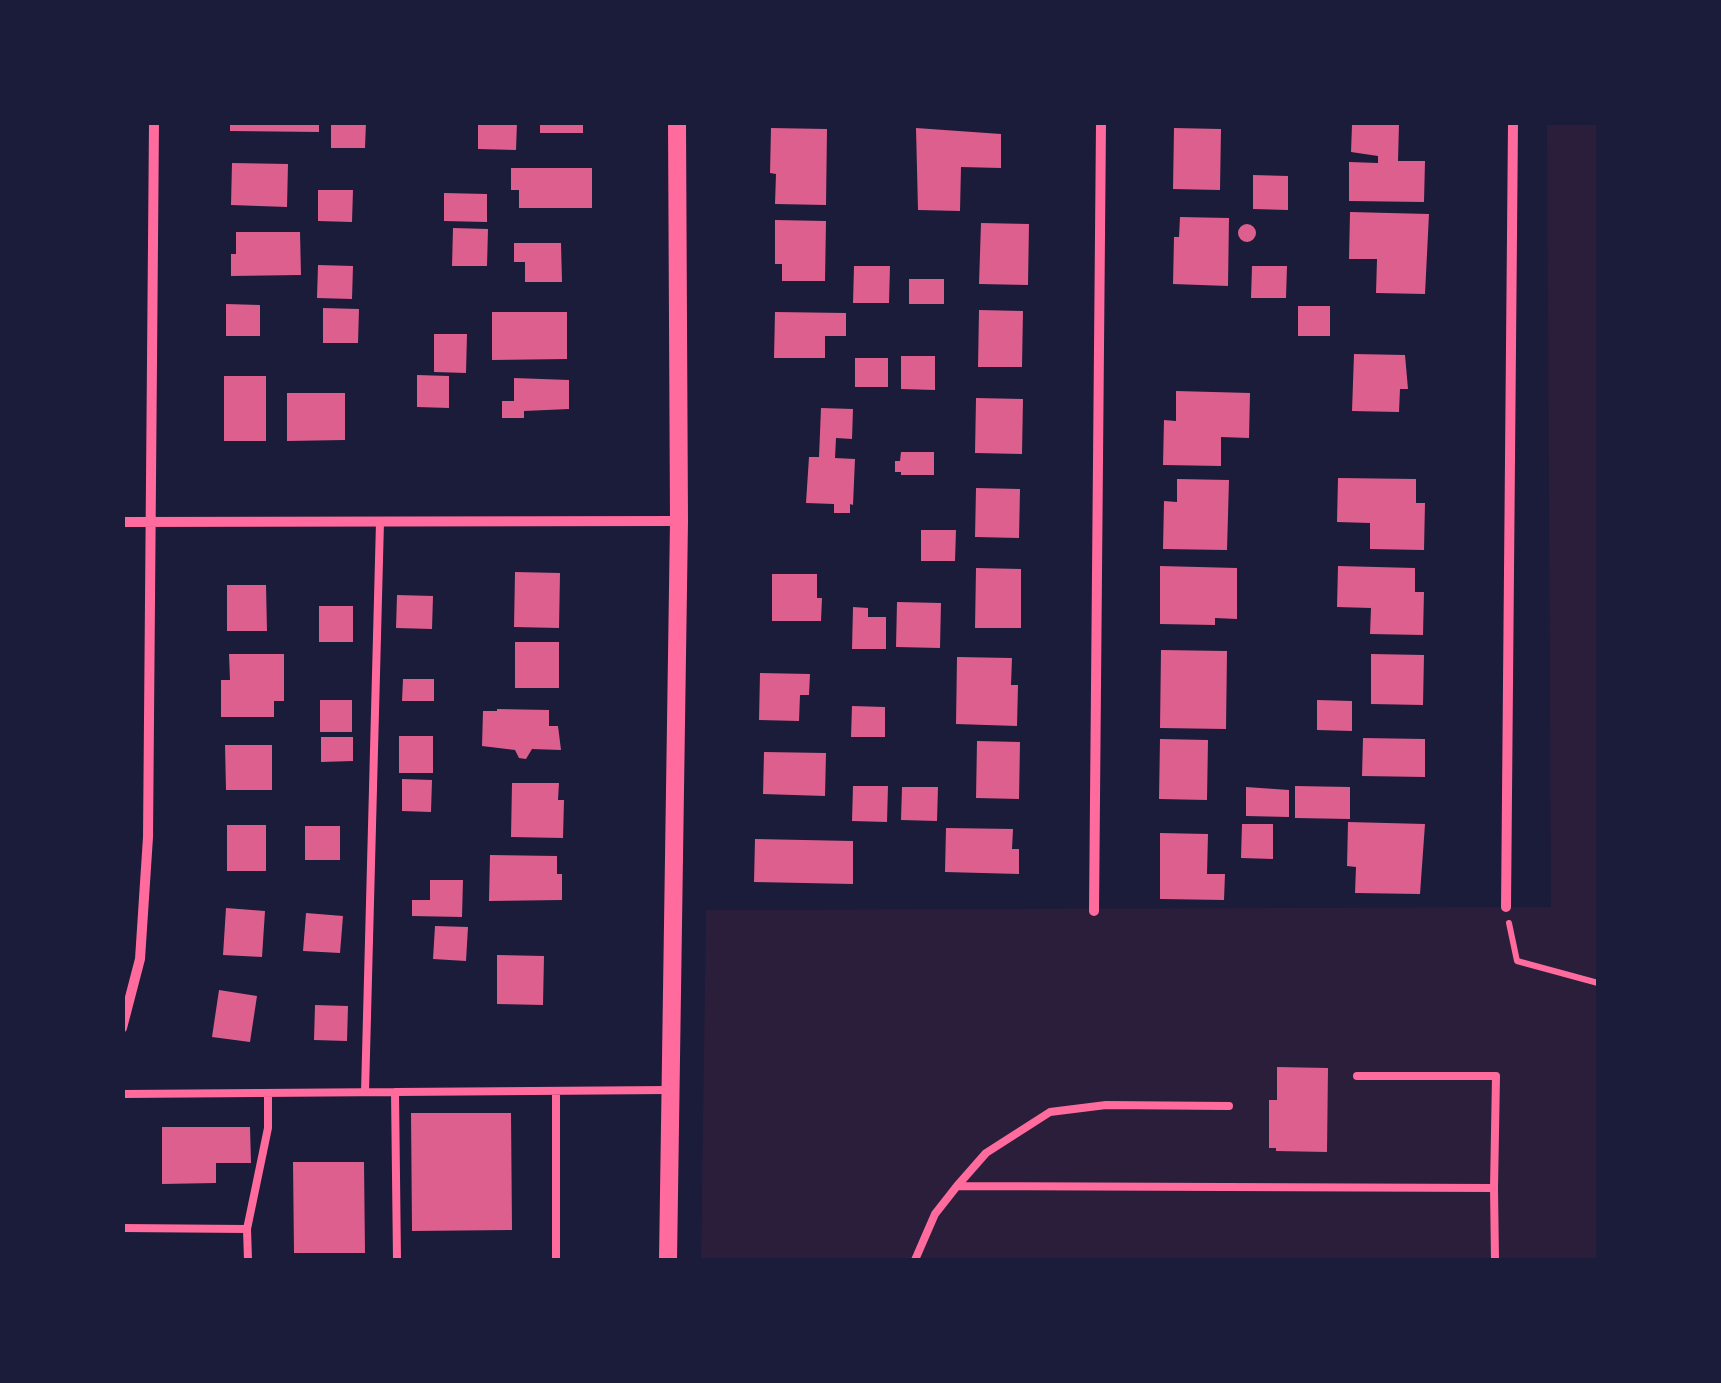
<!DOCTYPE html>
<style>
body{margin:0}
#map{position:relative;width:1721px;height:1383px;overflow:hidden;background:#1b1b3a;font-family:"Sofia Sans Condensed",sans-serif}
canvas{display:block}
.frame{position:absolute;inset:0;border:125px solid #1b1b3a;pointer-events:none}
</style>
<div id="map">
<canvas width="1721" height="1383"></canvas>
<div class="frame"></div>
</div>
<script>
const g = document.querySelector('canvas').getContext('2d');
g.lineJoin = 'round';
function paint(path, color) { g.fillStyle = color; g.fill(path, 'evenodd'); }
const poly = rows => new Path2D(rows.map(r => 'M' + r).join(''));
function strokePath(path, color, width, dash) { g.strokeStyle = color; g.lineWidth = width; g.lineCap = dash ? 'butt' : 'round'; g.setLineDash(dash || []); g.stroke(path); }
paint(poly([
 [1547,123,1598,123,1598,1260,701,1260,706,910,1551,907]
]), '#2a1e3b');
paint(poly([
 [230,122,319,122,319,132,230,131],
 [331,122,366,122,365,148,331,148],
 [478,122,517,122,516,150,478,149],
 [540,122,583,122,583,133,540,133],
 [1365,122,1399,124,1398,161,1425,161,1424,202,1349,201,1349,162,1378,163,1378,156,1351,152,1352,125,1365,125],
 [771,128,827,129,826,205,775,204,776,174,770,173],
 [916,128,1001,134,1001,168,961,167,960,211,918,210],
 [1174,128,1221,129,1220,190,1173,189],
 [232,163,288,164,287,207,231,205],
 [511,168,592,168,592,208,519,208,519,190,511,190],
 [1253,175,1288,176,1288,210,1253,209],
 [318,190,353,190,352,222,318,221],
 [444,193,487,194,487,222,444,221],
 [1350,212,1429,214,1425,294,1376,293,1377,259,1349,259],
 [1180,217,1229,218,1228,286,1173,284,1174,237,1179,237],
 [775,220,826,221,825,281,782,281,782,264,775,264],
 [981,223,1029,224,1028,285,979,284],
 '1238 233a9 9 0 1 1 18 0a9 9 0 1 1-18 0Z',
 [453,228,488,229,487,266,452,266],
 [236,232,300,232,301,275,231,276,231,254,236,254],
 [514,243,561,243,562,282,525,282,525,262,514,262],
 [318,265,353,266,352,299,317,298],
 [854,266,890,266,889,303,853,303],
 [1252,266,1287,266,1286,298,1251,298],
 [909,279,944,279,944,304,909,304],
 [226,304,260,305,260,336,226,336],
 [1298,306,1330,306,1330,336,1298,336],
 [323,308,359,309,358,343,323,343],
 [979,310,1023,311,1022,367,978,367],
 [492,312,567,312,567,359,492,360],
 [775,312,846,313,846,336,825,336,825,358,774,358],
 [434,334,467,334,466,373,434,372],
 [1354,354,1405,355,1408,389,1400,389,1399,412,1352,411],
 [901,356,935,356,935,390,901,389],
 [855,358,888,358,888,387,855,387],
 [417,375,449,376,449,408,417,407],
 [224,376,266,376,266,441,224,441],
 [514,378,569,380,569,409,524,411,524,418,502,418,502,401,514,401],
 [1176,391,1250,393,1249,438,1221,437,1221,466,1163,465,1164,420,1176,421],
 [287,393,345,393,345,440,287,441],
 [976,398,1023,399,1022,454,975,453],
 [821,408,853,409,852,439,836,438,835,458,855,459,853,505,850,504,850,513,834,513,834,504,806,503,809,457,819,457],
 [901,452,934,452,934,475,901,475,901,472,895,472,895,461,900,461],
 [1338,478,1416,479,1416,503,1425,503,1424,550,1370,549,1370,523,1337,522],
 [1177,479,1229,480,1227,550,1163,549,1164,501,1177,502],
 [976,488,1020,489,1019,538,975,537],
 [921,530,956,530,955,561,921,561],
 [1160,566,1237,568,1237,619,1215,618,1215,625,1160,624],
 [1338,566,1415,568,1415,592,1424,592,1423,635,1370,634,1371,608,1337,607],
 [976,568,1021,569,1021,628,975,628],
 [515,572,560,573,559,628,514,627],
 [772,574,817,574,817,598,822,598,821,621,772,621],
 [227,585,266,585,267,631,227,631],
 [397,595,433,596,432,629,396,628],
 [897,602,941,603,940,648,896,647],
 [319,606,353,606,353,642,319,642],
 [853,607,868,608,868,617,886,617,886,649,852,649],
 [515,642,559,642,559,688,515,688],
 [1161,650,1227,651,1226,729,1160,728],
 [229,654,284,654,284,701,274,701,274,717,221,717,221,680,230,680],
 [1371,654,1424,655,1423,705,1371,704],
 [957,657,1012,658,1011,685,1018,685,1017,726,956,724],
 [760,673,810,674,809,695,800,695,799,721,759,720],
 [403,679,434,679,434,701,402,701],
 [320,700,352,700,352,732,320,732],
 [1317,700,1352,701,1352,731,1317,730],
 [852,706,885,707,885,737,851,737],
 [497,709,549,710,549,726,558,726,561,750,532,749,526,759,519,758,515,750,482,746,483,711,497,711],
 [399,736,433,736,433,773,399,773],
 [321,737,353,737,353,761,321,762],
 [1363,738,1425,739,1425,777,1362,776],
 [1160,739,1208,740,1207,800,1159,799],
 [977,741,1020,742,1019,799,976,798],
 [225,745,272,745,272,790,226,790],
 [764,752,826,753,825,796,763,794],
 [402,779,432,780,431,812,402,811],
 [512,783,559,783,558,800,564,800,563,838,511,837],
 [853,786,888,786,887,822,852,821],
 [1295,786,1350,787,1350,819,1295,818],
 [902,787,938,787,937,821,901,820],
 [1246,787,1289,790,1289,817,1246,816],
 [1348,822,1425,824,1420,894,1355,893,1356,867,1347,866],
 [1242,824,1273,824,1273,859,1241,858],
 [227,825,266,825,266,871,227,871],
 [305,826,340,826,340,860,305,860],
 [946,828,1013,829,1012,849,1019,849,1019,874,945,872],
 [1160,833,1208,834,1207,874,1225,874,1224,900,1160,899],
 [755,839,853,841,853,884,754,882],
 [490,855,557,856,557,874,562,874,562,900,489,901],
 [430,880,463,880,462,917,412,916,412,900,430,900],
 [226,908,265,911,262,957,223,955],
 [306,913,343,916,340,953,303,951],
 [435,926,468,927,466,961,433,959],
 [497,955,544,956,543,1005,497,1004],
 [219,990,257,996,250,1042,212,1037],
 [315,1005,348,1006,347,1041,314,1040],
 [1277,1067,1328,1068,1327,1152,1276,1151,1276,1148,1269,1148,1269,1100,1277,1100],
 [411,1113,511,1113,512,1230,412,1231],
 [162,1127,250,1127,251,1163,216,1163,216,1183,162,1184],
 [293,1162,364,1162,365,1253,294,1253]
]), '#dd5f8e');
strokePath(poly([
 [1509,923,1517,961,1598,983]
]), '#ff6b9d', 6);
strokePath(poly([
 [1357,1076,1496,1076,1494,1188],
 [556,1091,556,1260],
 [365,1092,380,522],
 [395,1092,397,1260],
 [122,1094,668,1090],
 [957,1186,986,1153,1050,1112,1106,1105,1229,1106],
 [122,1228,247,1229,248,1260],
 [247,1229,268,1128,268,1093],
 [915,1260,935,1214,957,1186,1494,1188,1495,1260]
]), '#ff6b9d', 8);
strokePath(poly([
 [122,522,679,521],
 [1506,907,1513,122],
 [1094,911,1101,122],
 [122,1028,140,959,148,837,154,122]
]), '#ff6b9d', 10);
strokePath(poly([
 [668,1260,679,521,677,122]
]), '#ff6b9d', 18);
</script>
